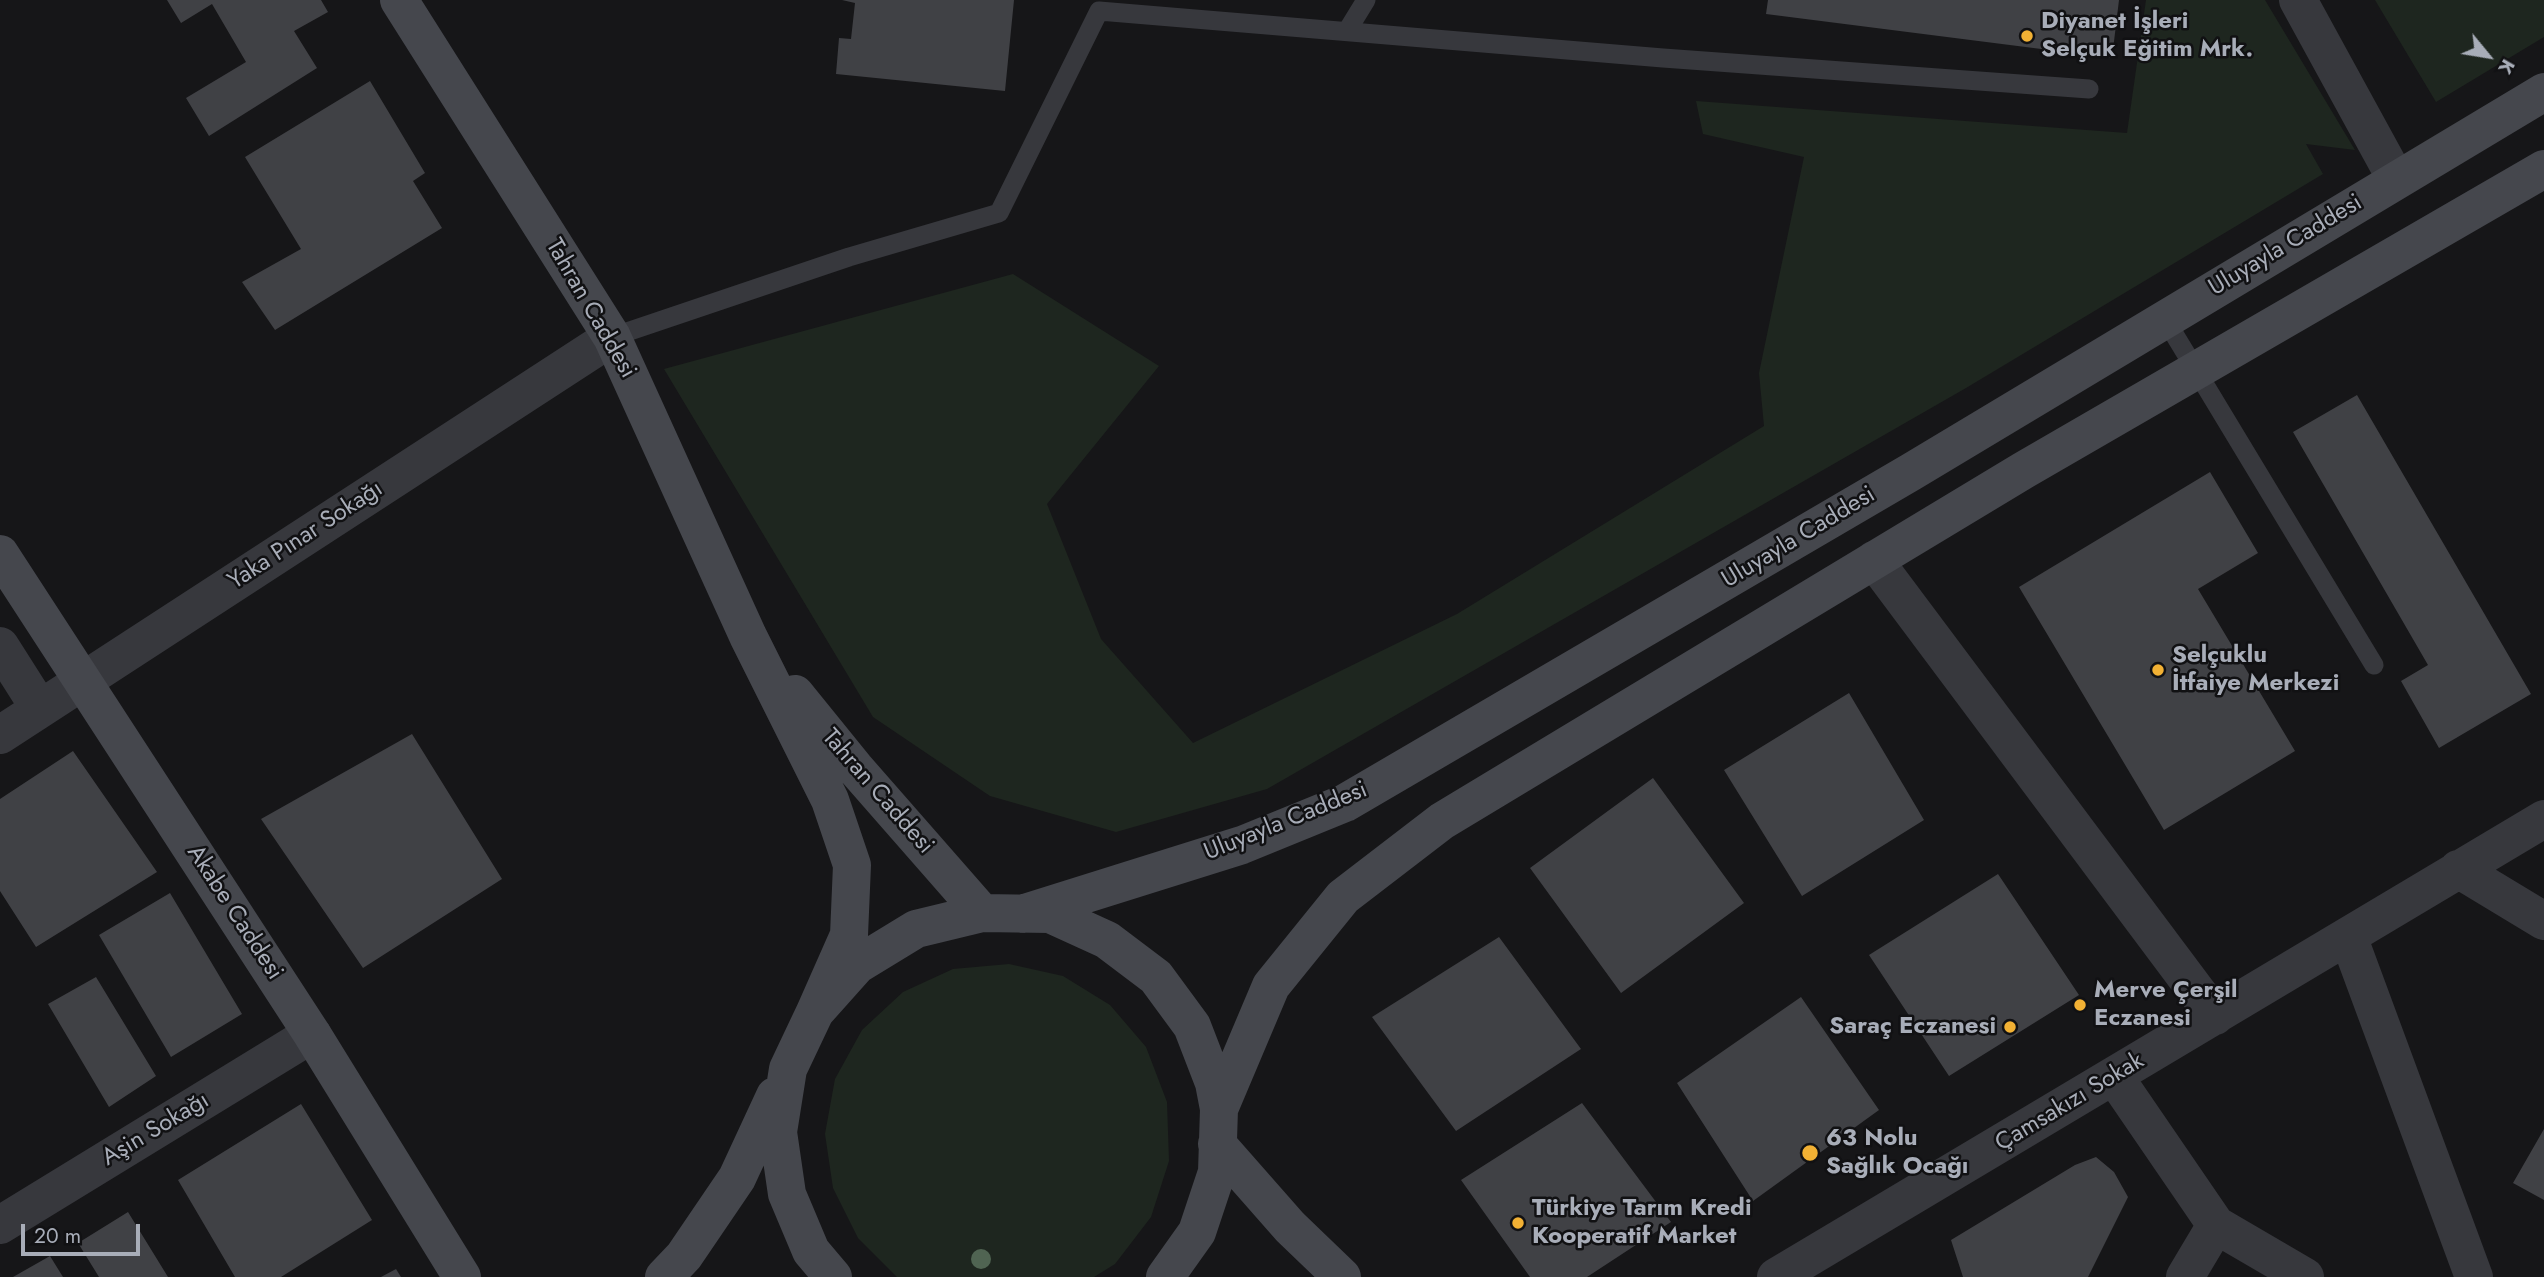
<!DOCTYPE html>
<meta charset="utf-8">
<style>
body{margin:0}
#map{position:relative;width:2544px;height:1277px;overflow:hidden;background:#161618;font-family:Jost,sans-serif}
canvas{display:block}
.north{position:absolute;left:2453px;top:21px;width:70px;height:70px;-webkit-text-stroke:5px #111113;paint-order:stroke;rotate:120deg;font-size:19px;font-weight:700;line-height:28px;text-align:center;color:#a8adb8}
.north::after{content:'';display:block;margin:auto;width:24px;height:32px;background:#a8adb8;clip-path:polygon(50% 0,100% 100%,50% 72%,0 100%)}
.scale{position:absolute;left:21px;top:1224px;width:119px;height:32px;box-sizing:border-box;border:4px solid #a8adb8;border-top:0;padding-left:9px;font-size:21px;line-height:24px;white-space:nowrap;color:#a8adb8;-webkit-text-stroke:5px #111113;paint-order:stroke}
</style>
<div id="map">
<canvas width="2544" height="1277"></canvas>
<div class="north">K</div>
<div class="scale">20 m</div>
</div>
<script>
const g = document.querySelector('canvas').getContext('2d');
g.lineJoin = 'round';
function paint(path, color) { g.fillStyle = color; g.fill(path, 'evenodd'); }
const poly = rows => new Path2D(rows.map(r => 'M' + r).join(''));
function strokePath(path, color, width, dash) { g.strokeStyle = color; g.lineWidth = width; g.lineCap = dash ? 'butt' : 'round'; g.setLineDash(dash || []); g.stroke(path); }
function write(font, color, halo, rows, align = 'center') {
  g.font = font + ' Jost,sans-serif'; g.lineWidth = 5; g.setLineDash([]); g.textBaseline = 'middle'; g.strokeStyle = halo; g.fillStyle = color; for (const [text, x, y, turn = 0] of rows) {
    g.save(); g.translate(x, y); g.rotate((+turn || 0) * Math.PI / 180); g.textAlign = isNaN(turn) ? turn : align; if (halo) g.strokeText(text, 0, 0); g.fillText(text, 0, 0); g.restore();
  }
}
paint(poly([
 [2146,0,2265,0,2355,150,2306,144,2323,174,1966,388,1267,789,1116,832,990,796,873,717,664,369,1013,274,1159,366,1047,504,1101,639,1193,743,1457,614,1764,426,1759,373,1804,157,1703,134,1696,101,2127,133],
 [2375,0,2544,0,2544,37,2436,102],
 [1009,964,1063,976,1110,1005,1146,1047,1167,1102,1169,1161,1151,1217,1115,1264,1094,1277,897,1277,858,1238,833,1188,825,1134,835,1079,862,1030,903,992,953,969]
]), '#1e261f');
paint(poly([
 [167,0,321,0,328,12,294,31,317,68,209,136,186,98,246,62,212,4,181,23],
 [842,0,1014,0,1005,91,836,74,839,38,851,39,855,3],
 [1768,0,2119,0,2112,58,1766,14],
 [370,81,425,173,413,181,442,228,275,330,242,282,301,249,245,157],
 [2357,395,2531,694,2439,748,2401,681,2428,665,2293,432],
 [2210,472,2258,553,2198,589,2295,751,2164,830,2019,587],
 [1849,693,1924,820,1802,896,1724,770],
 [412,734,502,879,363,968,261,819],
 [73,751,157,872,36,947,0,891,0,799],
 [1653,778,1744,903,1621,993,1530,868],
 [1998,874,2079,995,1949,1076,1869,955],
 [170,893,242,1014,171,1057,99,935],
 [1499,937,1581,1049,1456,1131,1372,1017],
 [96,977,156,1076,109,1107,48,1004],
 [1801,997,1879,1110,1753,1201,1677,1083],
 [1582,1103,1671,1222,1587,1277,1530,1277,1461,1180],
 [301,1104,372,1220,281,1277,235,1277,178,1180],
 [2544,1129,2544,1200,2513,1183],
 [2096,1157,2114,1172,2128,1197,2088,1277,1963,1277,1951,1240,2075,1165],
 [128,1212,168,1277,99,1277,78,1243],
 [50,1256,63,1277,13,1277],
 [396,1269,401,1277,381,1277]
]), '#404145');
strokePath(poly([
 [1347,31,1366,0],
 [2165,319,2374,665],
 [612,337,849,257,999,213,1099,11,1663,58,2089,89]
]), '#37383d', 19);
strokePath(poly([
 [2298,0,2396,179],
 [1874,560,2215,1016],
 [0,646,40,709],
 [0,735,612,337],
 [2458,869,2544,921],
 [2348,936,2474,1277],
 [2114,1076,2216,1225,2305,1277],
 [0,1225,312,1034],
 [1776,1277,2544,819],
 [2185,1277,2216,1225]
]), '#37383d', 38);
strokePath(poly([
 [399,0,612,337,748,636,830,800,852,865,849,935,815,1012],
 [0,554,312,1034,462,1277],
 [795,694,855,768,982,913],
 [1022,914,1242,845,1345,803,1911,472,2544,92],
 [1219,1109,1271,986,1343,897,1442,821,2024,470,2544,169],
 [1217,1144,1290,1227,1342,1277],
 [664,1277,684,1256,737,1178,775,1096],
 [833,1277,811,1251,787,1194,778,1132,788,1069,815,1012,857,965,916,929,982,913,1050,914,1107,940,1156,977,1192,1026,1214,1083,1219,1109,1217,1172,1197,1232,1165,1277]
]), '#45474d', 38);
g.fillStyle = '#506452';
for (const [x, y] of [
 [981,1259]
]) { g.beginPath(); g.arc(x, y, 10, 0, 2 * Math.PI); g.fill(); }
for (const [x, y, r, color] of [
 [2027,36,7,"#f2b134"],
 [2158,670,7,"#f2b134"],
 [2080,1005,7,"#f2b134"],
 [2010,1027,7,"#f2b134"],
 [1810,1153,9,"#f2b134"],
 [1518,1223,7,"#f2b134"]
]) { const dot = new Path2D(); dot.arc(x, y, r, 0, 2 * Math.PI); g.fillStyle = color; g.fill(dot); strokePath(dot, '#111113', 2.5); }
write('bold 24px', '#a8adb8', '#111113', [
 ["Diyanet İşleri",2041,22],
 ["Selçuk Eğitim Mrk.",2041,50],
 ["Selçuklu",2172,656],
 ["İtfaiye Merkezi",2172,684],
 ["Merve Çerşil",2094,991],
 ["Eczanesi",2094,1019],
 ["Saraç Eczanesi",1996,1027,"right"],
 ["63 Nolu",1826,1139],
 ["Sağlık Ocağı",1826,1167],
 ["Türkiye Tarım Kredi",1532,1209],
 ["Kooperatif Market",1532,1237]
], 'left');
write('24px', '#a8adb8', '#111113', [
 ["Uluyayla Caddesi",2286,246,-31],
 ["Tahran Caddesi",590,309,60],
 ["Yaka Pınar Sokağı",306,536,-33],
 ["Uluyayla Caddesi",1799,538,-31],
 ["Tahran Caddesi",877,792,49],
 ["Uluyayla Caddesi",1286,822,-22],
 ["Akabe Caddesi",234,913,57],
 ["Çamsakızı Sokak",2070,1103,-31],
 ["Aşin Sokağı",156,1130,-31]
]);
</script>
